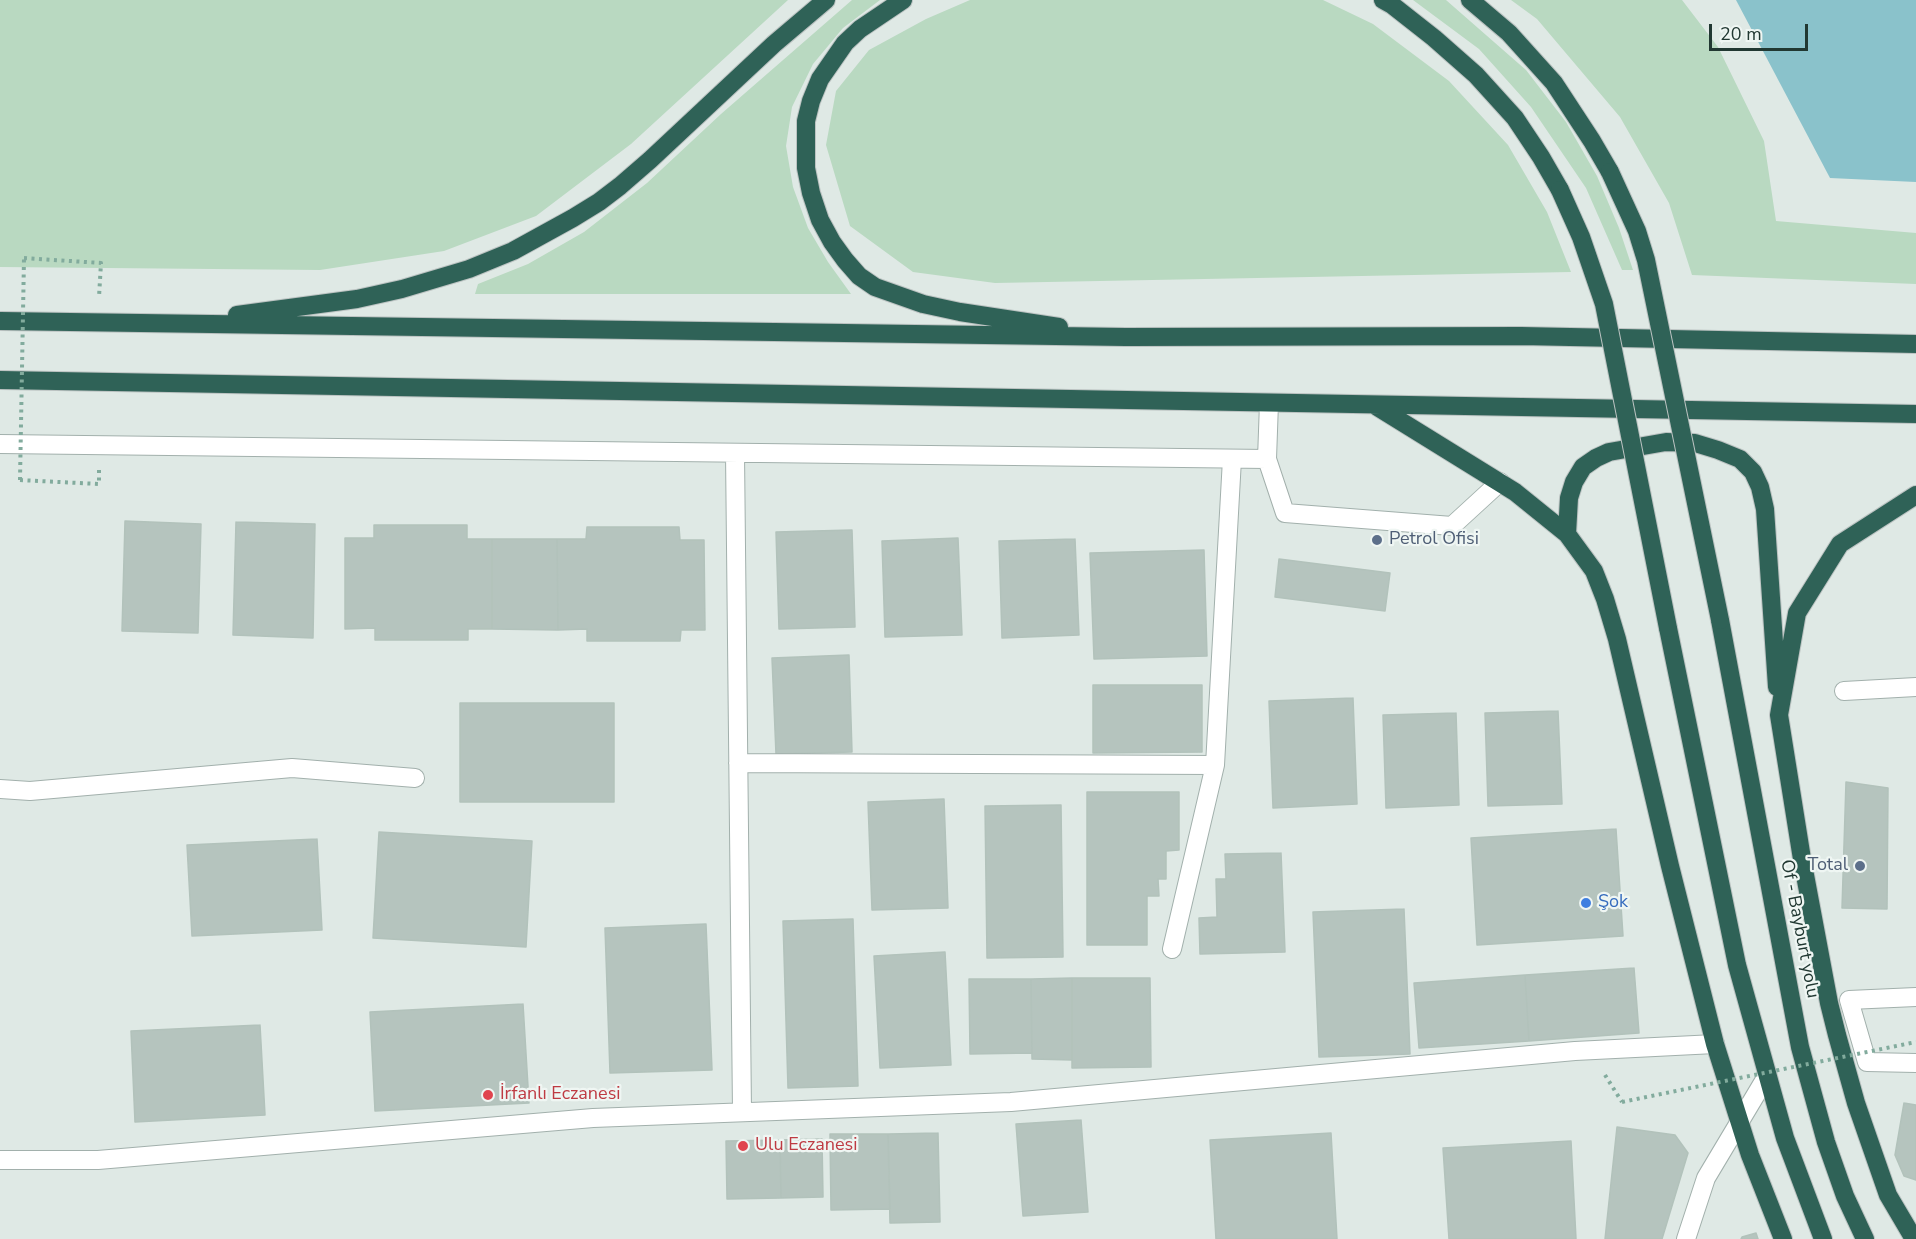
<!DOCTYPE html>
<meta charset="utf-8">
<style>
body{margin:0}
#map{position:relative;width:1916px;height:1239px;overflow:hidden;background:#dfe9e5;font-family:"Nunito Sans",sans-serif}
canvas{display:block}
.scale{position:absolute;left:1709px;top:24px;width:99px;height:27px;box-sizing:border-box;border:3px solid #213832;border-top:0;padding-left:8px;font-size:18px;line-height:21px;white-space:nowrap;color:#213832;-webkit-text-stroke:4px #eff6f3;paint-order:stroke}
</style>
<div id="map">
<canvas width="1916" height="1239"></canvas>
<div class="scale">20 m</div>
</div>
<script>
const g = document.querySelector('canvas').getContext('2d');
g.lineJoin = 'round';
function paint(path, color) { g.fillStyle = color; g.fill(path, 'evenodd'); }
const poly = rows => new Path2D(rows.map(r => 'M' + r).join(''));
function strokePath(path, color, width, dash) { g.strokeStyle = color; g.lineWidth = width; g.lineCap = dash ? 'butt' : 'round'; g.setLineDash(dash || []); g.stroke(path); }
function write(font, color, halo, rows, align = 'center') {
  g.font = font + ' "Nunito Sans",sans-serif'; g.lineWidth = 4.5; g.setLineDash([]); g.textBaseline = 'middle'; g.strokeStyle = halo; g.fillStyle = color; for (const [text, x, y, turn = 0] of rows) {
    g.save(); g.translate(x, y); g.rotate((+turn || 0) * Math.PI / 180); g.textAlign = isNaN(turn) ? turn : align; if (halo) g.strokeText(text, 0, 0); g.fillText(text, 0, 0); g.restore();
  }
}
paint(poly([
 [0,0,788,0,631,144,536,216,444,251,320,270,0,267],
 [852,0,880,0,843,28,813,64,792,107,786,146,793,187,808,228,828,262,851,294,475,294,478,284,528,264,584,232,647,183,721,114],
 [970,0,1323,0,1373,24,1449,81,1508,145,1547,212,1571,272,995,283,913,272,850,226,826,145,836,91,869,50,926,19],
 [1413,0,1446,0,1526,70,1566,122,1597,176,1619,228,1633,270,1622,270,1586,188,1531,107,1479,49],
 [1511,0,1682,0,1718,47,1764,141,1776,221,1916,233,1916,284,1692,275,1669,203,1620,117,1537,19]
]), '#b9d9c1');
paint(poly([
 [1736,0,1916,0,1916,182,1830,178]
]), '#8ac2cb');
const building = poly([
 [125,521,201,524,198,633,122,631,125,521],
 [236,522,315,524,313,638,233,635,236,522],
 [374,525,467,525,467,539,492,539,492,629,468,629,468,640,375,640,375,628,345,629,345,538,374,538,374,525],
 [587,527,679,527,680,540,704,540,705,630,681,630,680,641,587,641,587,629,558,630,557,539,586,539,587,527],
 [852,530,855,627,779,629,776,532,852,530],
 [958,538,962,635,885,637,882,541,958,538],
 [492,539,557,539,558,630,492,629,492,539],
 [1075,539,1079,635,1002,638,999,541,1075,539],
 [1204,550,1207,656,1094,659,1090,553,1204,550],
 [1279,559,1390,573,1385,611,1275,597,1279,559],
 [849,655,852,752,776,754,772,658,849,655],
 [1093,685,1202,685,1202,752,1093,753,1093,685],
 [1353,698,1357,804,1273,808,1269,701,1353,698],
 [460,703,614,703,614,802,460,802,460,703],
 [1558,711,1562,804,1488,806,1485,713,1558,711],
 [1456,713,1459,805,1386,808,1383,715,1456,713],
 [1846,782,1888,788,1887,909,1842,908,1846,782],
 [1087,792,1179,792,1179,850,1166,851,1166,879,1158,879,1159,896,1147,896,1147,945,1087,945,1087,792],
 [944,799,948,908,872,910,868,802,944,799],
 [1061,805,1063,957,987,958,985,806,1061,805],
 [1616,829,1623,936,1477,945,1471,838,1616,829],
 [379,832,532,841,526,947,373,938,379,832],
 [317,839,322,930,192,936,187,845,317,839],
 [1281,853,1285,952,1200,954,1199,918,1217,917,1216,879,1226,879,1225,854,1281,853],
 [1404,909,1410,1054,1319,1057,1313,912,1404,909],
 [853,919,858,1086,788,1088,783,921,853,919],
 [706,924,712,1070,610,1073,605,928,706,924],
 [945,952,951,1065,880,1068,874,956,945,952],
 [1634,968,1639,1033,1529,1041,1525,975,1634,968],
 [1525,975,1529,1041,1419,1048,1414,983,1525,975],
 [1072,978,1072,1060,1032,1059,1031,979,1072,978],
 [1072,978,1150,978,1151,1067,1072,1068,1072,978],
 [969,979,1031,979,1032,1053,970,1054,969,979],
 [523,1004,529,1103,375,1111,370,1012,523,1004],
 [260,1025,265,1115,135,1122,131,1031,260,1025],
 [1904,1103,1916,1105,1916,1180,1904,1176,1895,1155,1904,1103],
 [1081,1120,1088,1212,1023,1216,1016,1124,1081,1120],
 [1617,1127,1675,1135,1688,1153,1662,1239,1605,1239,1617,1127],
 [938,1133,940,1222,890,1223,888,1134,938,1133],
 [1331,1133,1337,1239,1216,1239,1210,1140,1331,1133],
 [830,1134,888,1134,890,1209,831,1210,830,1134],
 [822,1139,823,1197,781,1198,780,1140,822,1139],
 [780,1140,781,1198,727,1199,726,1141,780,1140],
 [1571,1141,1576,1239,1449,1239,1443,1148,1571,1141],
 [1756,1233,1758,1239,1741,1239,1742,1237,1756,1233]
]);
paint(building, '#b5c4be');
strokePath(building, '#b2c2bb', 1.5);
const minor = poly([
 [1269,403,1267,459,1285,513,1452,526,1500,482],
 [0,444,1267,459],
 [735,453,742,1112],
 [1844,691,1916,687],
 [738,763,1215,765,1232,459],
 [0,789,30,791,292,768,415,778],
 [1172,949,1215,765],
 [1916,997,1849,1000,1867,1062,1916,1063],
 [0,1160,98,1160,593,1118,1011,1102,1575,1051,1715,1044],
 [1686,1239,1706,1178,1767,1076]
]);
const highway = poly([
 [903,0,860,29,845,43,820,79,811,101,806,121,806,168,811,193,820,220,832,242,845,260,859,276,875,287,923,304,960,312,1059,327],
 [1383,0,1392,5,1434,38,1476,75,1515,118,1541,157,1560,190],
 [1470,0,1509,33,1554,83,1592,141,1610,172],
 [237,315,357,299,402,289,469,269,513,251,573,218,599,202,620,186,650,160,774,44,826,0],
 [0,321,1126,337,1521,336,1916,344],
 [0,380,1916,414],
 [1376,406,1515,492,1567,534,1594,571,1605,599,1617,639,1670,866,1715,1044,1750,1155,1783,1239],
 [1567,534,1569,498,1574,482,1583,467,1596,458,1609,452,1666,442,1695,443,1718,450,1740,459,1753,472,1760,487,1765,509,1777,687],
 [1720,620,1800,1047,1826,1142,1845,1196,1865,1239],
 [1668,628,1737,965,1785,1138,1823,1239],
 [1914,1239,1888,1195,1856,1103,1837,1035,1829,1003,1802,859,1779,715,1797,613,1840,544,1916,495]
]);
strokePath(minor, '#a2b0ac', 20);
strokePath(highway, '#bcc3c2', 20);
strokePath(poly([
 [24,258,101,263,99,297],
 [20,480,99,484,99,470],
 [1605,1075,1622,1102]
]), '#82ab9d', 4, [3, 4.5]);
strokePath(minor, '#fff', 18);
strokePath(highway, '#2f6257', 18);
const highwayBridge = poly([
 [1610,172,1637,231,1646,260,1720,620],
 [1560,190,1581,237,1604,304,1668,628]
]);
strokePath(highwayBridge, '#bcc3c2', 20, []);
strokePath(poly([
 [20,480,24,258],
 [1622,1102,1916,1042]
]), '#82ab9d', 4, [3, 4.5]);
strokePath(highwayBridge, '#2f6257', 18);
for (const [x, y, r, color] of [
 [1377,540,6,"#5c6f8a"],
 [1860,866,6,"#5c6f8a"],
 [1586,903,6,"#3f7fe0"],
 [488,1095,6,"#e0444e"],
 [743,1146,6,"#e0444e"]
]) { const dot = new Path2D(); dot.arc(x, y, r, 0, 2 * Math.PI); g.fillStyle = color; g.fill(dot); strokePath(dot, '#eff6f3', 2); }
write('18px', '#4e5e75', '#eff6f3', [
 ["Petrol Ofisi",1389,540],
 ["Total",1848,866,"right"]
], 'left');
write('18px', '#366cbe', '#eff6f3', [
 ["Şok",1598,903]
], 'left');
write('18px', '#213832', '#eff6f3', [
 ["Of - Bayburt yolu",1799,929,79]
]);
write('18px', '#be3a42', '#eff6f3', [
 ["İrfanlı Eczanesi",500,1095],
 ["Ulu Eczanesi",755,1146]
], 'left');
</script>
